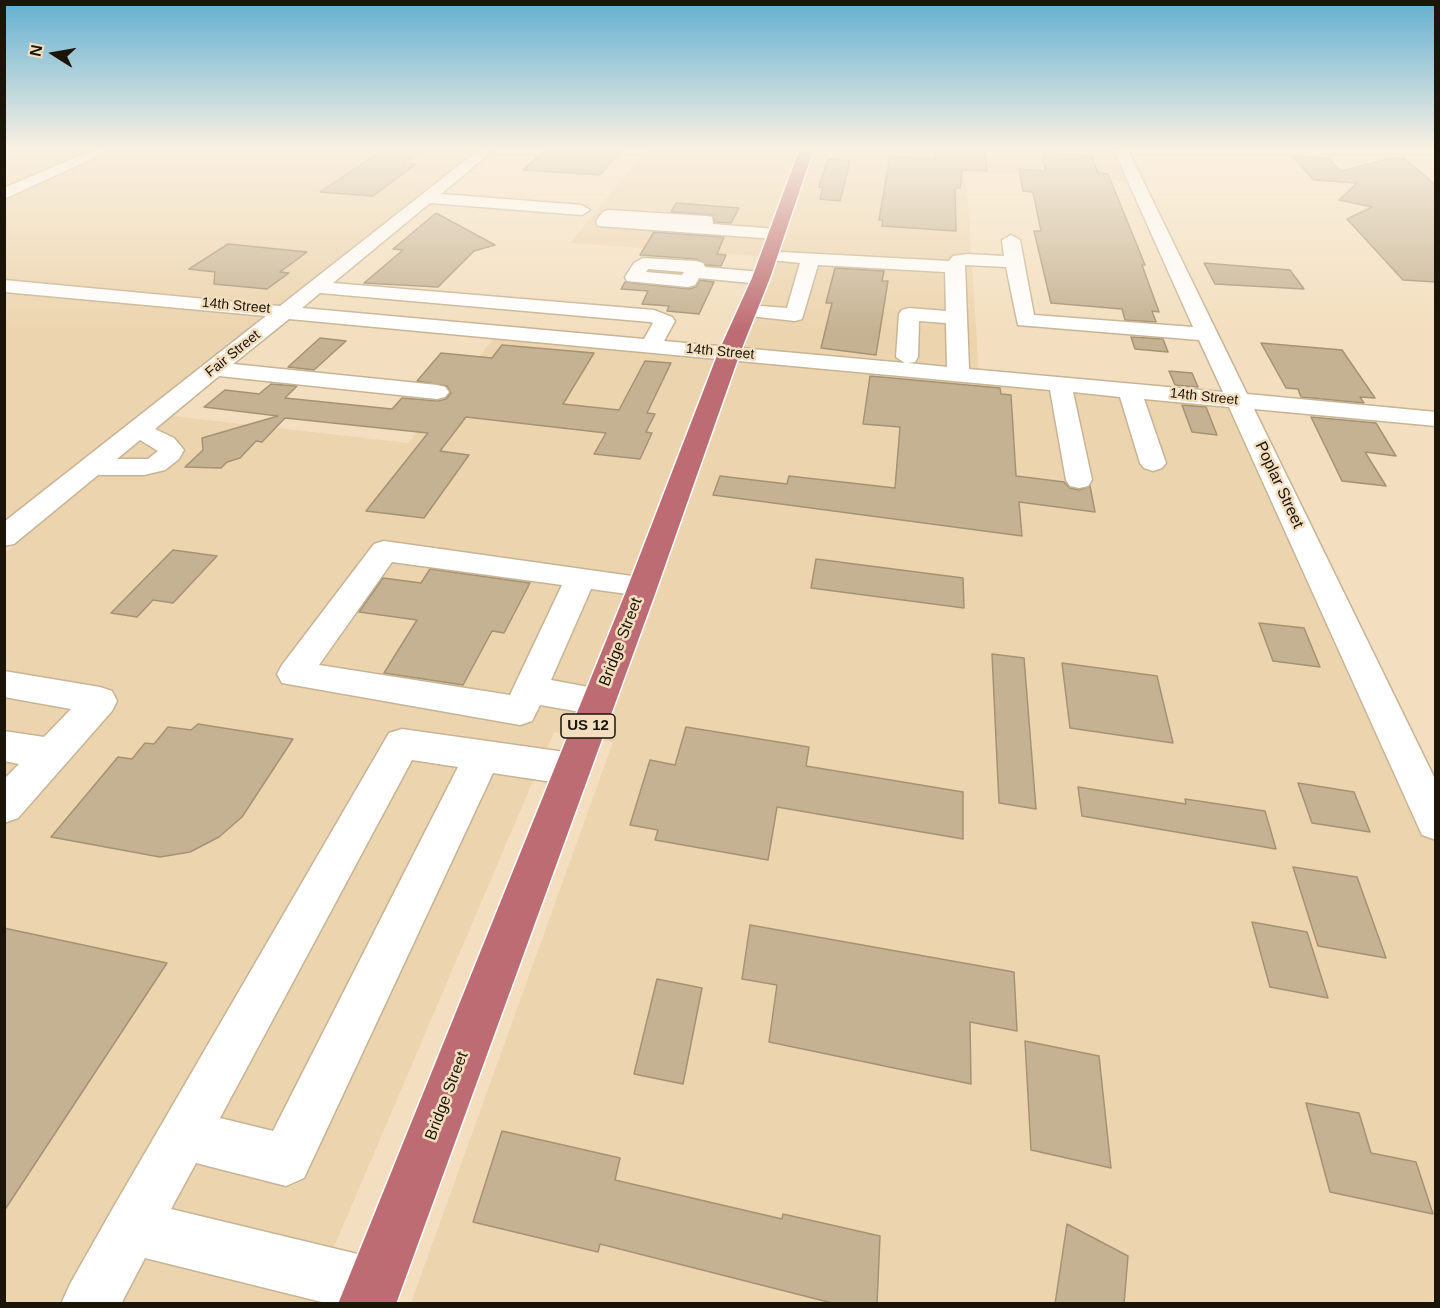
<!DOCTYPE html>
<style>
body{margin:0}
#map{position:relative;width:1440px;height:1308px;overflow:hidden;background:#f3dfbf;font-family:Arial,sans-serif}
canvas{display:block}
.frame{position:absolute;inset:0;border:6px solid #1b1409;pointer-events:none}
.north{position:absolute;left:24px;top:24px;width:60px;height:60px;-webkit-text-stroke:4px #f3dfbf;paint-order:stroke;rotate:281deg;font-size:16px;font-weight:700;line-height:24px;text-align:center;color:#1b1409}
.north::after{content:'';display:block;margin:auto;width:21px;height:27px;background:#1b1409;clip-path:polygon(50% 0,100% 100%,50% 72%,0 100%)}
</style>
<div id="map">
<canvas width="1440" height="1308"></canvas>
<div class="frame"></div>
<div class="north">N</div>
</div>
<script>
const g = document.querySelector('canvas').getContext('2d');
g.lineJoin = 'round';
function paint(path, color) { g.fillStyle = color; g.fill(path, 'evenodd'); }
const poly = rows => new Path2D(rows.map(r => 'M' + r).join(''));
function strokePath(path, color, width, dash) { g.strokeStyle = color; g.lineWidth = width; g.lineCap = dash ? 'butt' : 'round'; g.setLineDash(dash || []); g.stroke(path); }
function write(font, color, halo, rows, align = 'center') {
  g.font = font + ' Arial,sans-serif'; g.lineWidth = 5; g.setLineDash([]); g.textBaseline = 'middle'; g.strokeStyle = halo; g.fillStyle = color; for (const [text, x, y, turn = 0] of rows) {
    g.save(); g.translate(x, y); g.rotate((+turn || 0) * Math.PI / 180); g.textAlign = isNaN(turn) ? turn : align; if (halo) g.strokeText(text, 0, 0); g.fillText(text, 0, 0); g.restore();
  }
}
paint(poly([
 [5,148,489,148,5,533],
 [648,148,1120,148,1137,182,966,171,979,375,1240,401,1435,823,1435,1303,411,1303,613,742,554,732,310,1303,5,1304,5,553,172,416,408,443,500,331,729,353,768,257,570,243]
]), '#ecd4ae');
const building = poly([
 [386,148,425,148,403,163,416,164,373,196,320,192,386,148],
 [547,148,589,148,622,150,600,175,523,170,547,148],
 [935,148,985,148,987,171,962,170,960,188,955,188,956,231,882,226,883,220,879,220,890,156,935,159,935,148],
 [1042,153,1092,156,1098,173,1108,174,1145,265,1142,265,1159,312,1152,311,1156,322,1125,320,1122,309,1051,303,1034,231,1041,231,1033,192,1023,191,1019,169,1046,171,1042,153],
 [1292,156,1328,158,1341,171,1392,158,1404,158,1436,185,1436,282,1403,280,1347,219,1372,207,1339,200,1357,183,1314,180,1292,156],
 [828,159,850,161,840,201,820,199,823,187,819,187,828,159],
 [676,203,739,208,731,223,715,222,712,215,671,212,676,203],
 [436,213,495,245,474,251,438,287,364,283,403,250,393,249,436,213],
 [654,232,724,237,717,254,726,255,721,266,706,265,696,259,640,255,654,232],
 [228,244,307,252,280,272,289,273,267,289,214,284,215,272,189,269,228,244],
 [1204,263,1290,270,1304,289,1215,284,1204,263],
 [835,268,884,271,882,281,888,281,876,355,821,348,832,303,826,303,835,268],
 [700,280,714,282,699,314,667,311,669,306,642,304,648,291,621,289,625,282,689,289,696,287,700,280],
 [1131,337,1163,339,1168,352,1135,349,1131,337],
 [320,338,346,341,314,370,288,367,320,338],
 [1261,343,1342,350,1375,398,1360,397,1364,403,1301,397,1298,389,1286,388,1261,343],
 [502,345,594,353,563,404,619,410,645,361,671,363,647,413,655,414,646,432,652,433,640,459,594,454,606,433,466,417,440,451,469,455,424,518,366,511,428,433,285,418,262,442,256,441,240,458,227,462,221,468,185,467,203,450,202,438,278,416,204,407,225,390,259,394,271,384,297,386,285,398,392,409,402,398,438,401,446,399,451,393,447,386,417,381,441,353,492,358,502,345],
 [1169,371,1192,373,1198,387,1175,385,1169,371],
 [870,376,1000,388,1001,394,1011,395,1016,476,1064,482,1070,488,1079,490,1090,486,1095,512,1019,502,1022,536,713,495,720,476,787,484,789,476,895,488,900,427,863,424,870,376],
 [1182,405,1206,407,1217,435,1192,432,1182,405],
 [1311,417,1376,423,1396,456,1365,452,1386,486,1342,481,1311,417],
 [173,550,217,556,173,603,153,600,137,617,111,613,173,550],
 [816,559,963,578,964,608,811,588,816,559],
 [430,569,530,583,504,633,492,631,463,685,384,673,417,620,359,612,383,578,421,583,430,569],
 [1259,623,1304,628,1320,667,1273,661,1259,623],
 [992,654,1024,658,1036,809,999,803,992,654],
 [1062,663,1157,676,1173,743,1070,728,1062,663],
 [198,724,293,739,242,817,219,837,190,852,160,857,51,837,118,757,132,759,145,743,154,744,168,727,191,730,198,724],
 [686,727,809,747,806,766,963,792,963,839,777,807,768,860,655,840,658,830,630,825,650,760,675,765,686,727],
 [1298,783,1354,792,1370,832,1312,823,1298,783],
 [1078,787,1186,804,1185,799,1265,811,1276,849,1082,816,1078,787],
 [1293,867,1357,877,1386,958,1318,946,1293,867],
 [1252,922,1307,932,1328,998,1270,987,1252,922],
 [750,925,1014,972,1017,1031,970,1022,971,1084,769,1042,777,985,742,979,750,925],
 [4,928,167,963,4,1211,4,928],
 [657,979,702,988,683,1084,634,1074,657,979],
 [1025,1041,1099,1056,1111,1168,1031,1150,1025,1041],
 [1306,1103,1359,1113,1371,1153,1416,1162,1433,1214,1330,1192,1306,1103],
 [502,1131,620,1158,615,1180,782,1219,783,1214,880,1236,877,1304,836,1304,600,1244,598,1252,473,1222,502,1131],
 [1067,1224,1128,1256,1124,1304,1055,1304,1067,1224]
]);
paint(building, '#c5b293');
strokePath(building, '#a59274', 1.5);
const minor = poly([
 [98,148,116,148,4,199,4,188,98,148],
 [481,148,496,148,441,194,582,205,590,210,582,215,430,203,333,283,654,310,672,317,675,321,664,341,905,363,896,357,899,314,902,310,909,308,946,311,945,272,818,265,802,319,795,321,740,315,737,311,740,307,747,305,787,308,800,263,763,259,760,255,763,251,949,261,953,256,967,254,1004,256,1002,240,1011,235,1020,240,1034,315,1193,327,1113,148,1127,148,1247,394,1436,412,1436,426,1254,409,1436,781,1436,840,1422,835,1229,407,1144,399,1166,463,1162,468,1153,471,1144,468,1140,463,1120,397,1073,392,1092,480,1088,486,1079,488,1070,486,1066,480,1050,390,289,319,233,364,437,385,445,387,449,392,445,397,437,399,219,376,155,429,174,438,184,450,179,459,165,470,144,475,98,475,14,544,4,546,4,522,266,316,4,292,4,280,280,306,481,148],
 [965,265,1006,267,1018,325,1199,340,1223,392,969,369,965,265],
 [320,293,650,322,653,323,644,339,302,308,320,293],
 [919,321,946,323,947,367,908,363,915,362,918,357,919,321],
 [140,440,158,451,148,459,117,459,140,440],
 [609,210,706,216,712,217,713,224,776,229,785,234,776,239,598,226,596,222,598,218,603,212,609,210],
 [643,258,696,261,703,263,705,267,761,272,770,278,761,284,699,278,695,285,688,287,627,281,625,277,634,263,643,258],
 [648,269,684,272,682,275,646,272,648,269],
 [384,541,653,579,657,586,653,593,642,596,591,589,551,680,610,691,615,701,610,711,598,715,540,705,532,721,520,725,282,683,277,674,282,665,374,544,384,541],
 [392,562,562,585,510,695,319,665,392,562],
 [4,671,100,687,112,691,117,701,112,711,18,818,4,823,4,779,19,764,4,761,4,731,44,737,71,709,4,697,4,671],
 [402,729,572,753,585,758,591,769,585,780,572,785,493,773,304,1178,286,1186,196,1163,171,1209,374,1258,394,1266,402,1286,395,1304,330,1304,145,1258,121,1304,61,1304,70,1284,113,1208,389,733,402,729],
 [412,760,458,767,273,1131,220,1118,412,760]
]);
const highway = poly([
 [800,148,814,148,770,278,740,353,655,594,396,1304,338,1304,625,594,718,353,752,278,800,148]
]);
strokePath(minor, '#c7b495', 3);
strokePath(highway, '#fff', 3);
paint(minor, '#fff');
paint(highway, '#bd6c73');
const sky = g.createLinearGradient(0, 0, 0, 331);
sky.addColorStop(0, '#64afd0');
sky.addColorStop(0.45, '#faf1e2');
sky.addColorStop(1, '#faf1e200');
g.fillStyle = sky;
g.fillRect(0, 0, 1440, 331);
write('14px', '#1b1409', '#f3dfbf', [
 ["14th Street",236,306,5],
 ["14th Street",720,352,5],
 ["Fair Street",233,354,-39],
 ["14th Street",1204,397,6]
]);
for (const [x, y, w] of [
 [588,726,54]
]) { const box = new Path2D(); box.roundRect(x - w / 2, y - 12, w, 24, 4.5); g.fillStyle = '#f3dfbf'; g.fill(box); strokePath(box, '#1b1409', 1.5); }
write('bold 15px', '#1b1409', null, [
 ["US 12",588,726]
]);
write('16px', '#1b1409', '#f3dfbf', [
 ["Poplar Street",1279,485,65],
 ["Bridge Street",621,642,-69],
 ["Bridge Street",447,1096,-69]
]);
</script>
